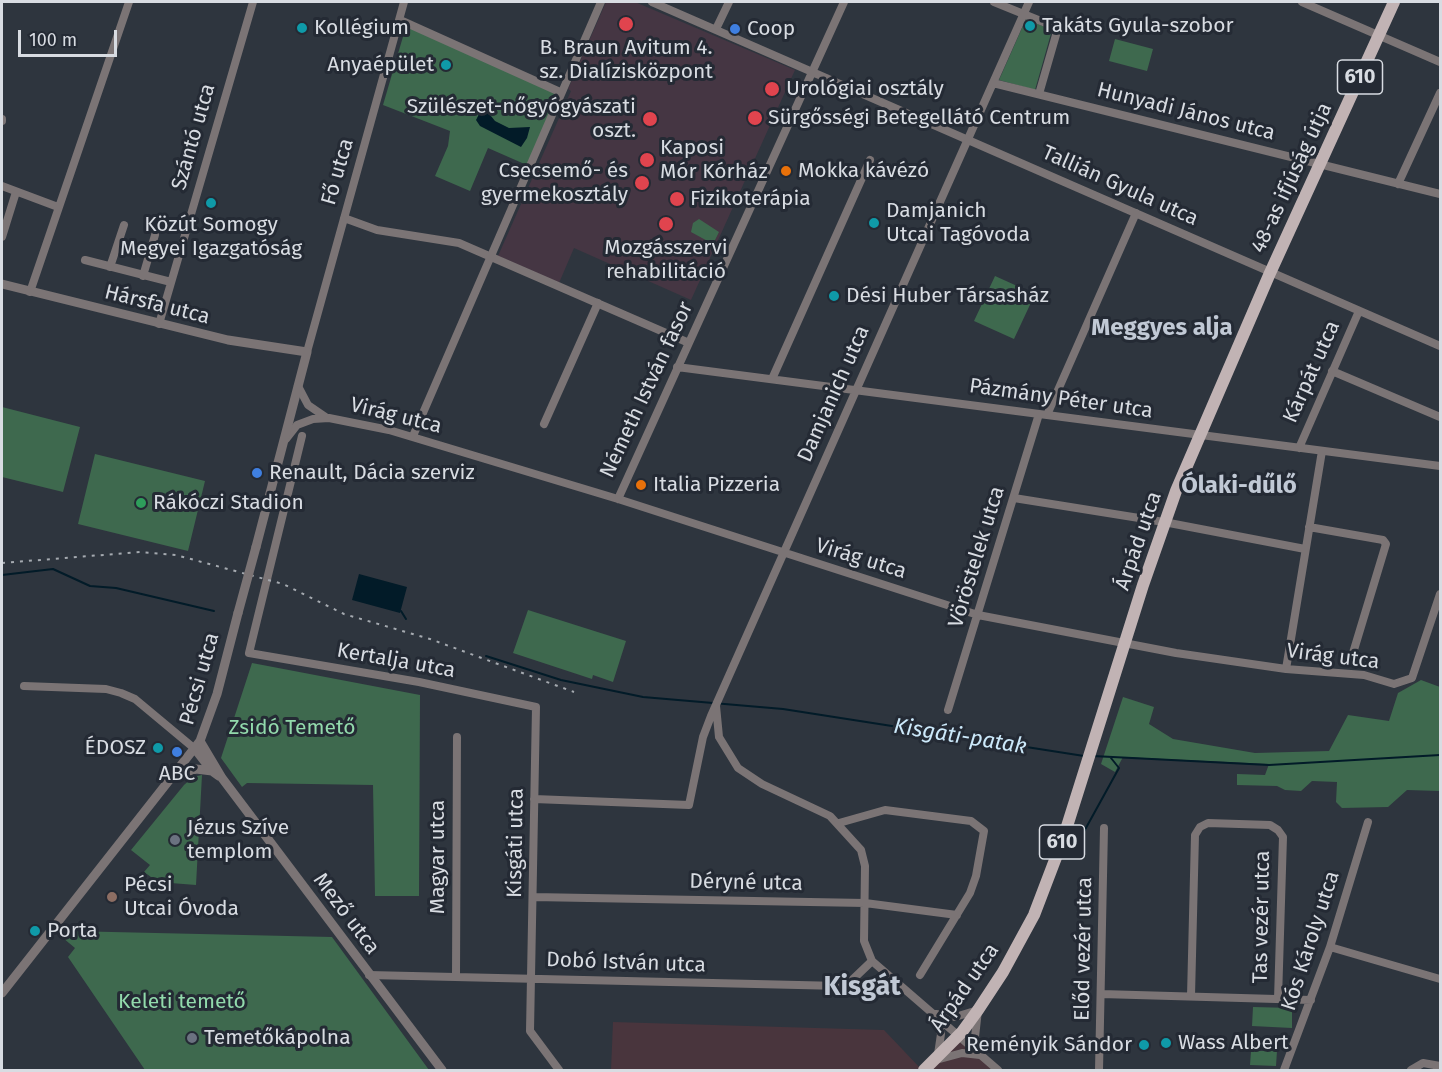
<!DOCTYPE html>
<meta charset="utf-8">
<style>
body{margin:0}
#map{position:relative;width:1442px;height:1072px;overflow:hidden;background:#2e353e;font-family:"Fira Sans",sans-serif}
canvas{display:block}
.frame{position:absolute;inset:0;border:3px solid #d8dce2;pointer-events:none}
.scale{position:absolute;left:18px;top:30px;width:99px;height:27px;box-sizing:border-box;border:3px solid #d8dce2;border-top:0;padding-left:8px;font-size:18px;line-height:21px;white-space:nowrap;color:#d8dce2;-webkit-text-stroke:4px #242a34;paint-order:stroke}
</style>
<div id="map">
<canvas width="1442" height="1072"></canvas>
<div class="frame"></div>
<div class="scale">100 m</div>
</div>
<script>
const g = document.querySelector('canvas').getContext('2d');
g.lineJoin = 'round';
function paint(path, color) { g.fillStyle = color; g.fill(path, 'evenodd'); }
const poly = rows => new Path2D(rows.map(r => 'M' + r).join(''));
function strokePath(path, color, width, dash) { g.strokeStyle = color; g.lineWidth = width; g.lineCap = dash ? 'butt' : 'round'; g.setLineDash(dash || []); g.stroke(path); }
function write(font, color, halo, rows, align = 'center') {
  g.font = font + ' "Fira Sans",sans-serif'; g.lineWidth = 6; g.setLineDash([]); g.textBaseline = 'middle'; g.strokeStyle = halo; g.fillStyle = color; for (const [text, x, y, turn = 0] of rows) {
    g.save(); g.translate(x, y); g.rotate((+turn || 0) * Math.PI / 180); g.textAlign = isNaN(turn) ? turn : align; if (halo) g.strokeText(text, 0, 0); g.fillText(text, 0, 0); g.restore();
  }
}
paint(poly([
 [613,1022,884,1030,922,1070,611,1070],
 [959,1036,997,1070,926,1070]
]), '#49353d');
paint(poly([
 [606,2,635,2,795,70,691,300,574,248,559,283,498,256,571,91,568,89]
]), '#453643');
paint(poly([
 [1026,19,1052,30,1035,90,999,80],
 [407,23,560,92,529,166,488,148,470,191,435,176,448,146,450,131,383,105],
 [1115,39,1153,49,1147,71,1109,61],
 [699,219,719,232,713,244,691,232,693,223],
 [995,276,1035,294,1014,339,974,321],
 [2,407,80,427,63,492,2,477],
 [95,454,205,481,188,551,78,524],
 [528,610,626,641,613,682,593,675,592,679,513,653],
 [252,663,420,695,419,896,375,896,373,785,247,783,242,787,221,758],
 [1421,680,1440,687,1440,791,1407,790,1388,807,1342,808,1336,802,1337,782,1312,781,1301,791,1285,790,1277,786,1237,785,1237,774,1265,775,1269,764,1123,757,1115,772,1101,764,1123,697,1154,707,1149,724,1173,739,1255,753,1329,751,1348,715,1389,721,1398,693],
 [202,775,196,885,158,882,144,872,150,865,131,850,184,785,193,777],
 [68,931,332,937,429,1070,145,1070,68,957,75,948,63,938],
 [1253,1007,1292,1008,1292,1028,1252,1026],
 [1251,1051,1277,1051,1276,1066,1250,1065]
]), '#3e694e');
paint(poly([
 [483,106,495,121,509,128,530,127,527,138,521,147,480,126,476,120],
 [359,574,407,587,400,613,352,600]
]), '#021b28');
strokePath(poly([
 [2,575,53,569,90,586,116,588,214,611],
 [401,611,406,619],
 [486,656,561,680,643,697,783,709,1084,756],
 [1093,756,1269,765,1440,755],
 [1076,846,1119,768,1111,758]
]), '#021b28', 2);
strokePath(poly([
 [652,2,1440,346],
 [994,2,1058,28,1094,25],
 [1302,2,1440,62],
 [400,20,560,92],
 [716,29,729,2],
 [993,83,1440,194],
 [1039,94,1058,28],
 [2,119,2,121],
 [1398,184,1440,93],
 [2,186,58,207],
 [344,218,377,230,459,243,689,343],
 [2,237,16,192],
 [85,260,171,282],
 [110,267,124,225],
 [143,276,155,235],
 [30,292,129,2],
 [159,324,253,2],
 [307,352,404,2],
 [677,367,1440,466],
 [1332,371,1440,417],
 [772,379,870,160],
 [298,386,308,405,327,418],
 [1047,415,1136,213],
 [544,424,598,303],
 [302,436,249,653,419,682,536,707,530,1031,559,1070],
 [413,436,601,2],
 [286,439,297,425,313,419,329,418,389,430,618,499,978,615,1176,653,1286,669,1364,675,1394,684,1412,678,1440,594],
 [1299,448,1359,311],
 [1014,498,1164,522,1305,549],
 [618,499,844,2],
 [1309,527,1383,540,1386,544,1353,653],
 [1286,669,1322,451],
 [24,686,106,689,121,693,135,699,195,749],
 [716,706,719,737,738,768,762,784,830,816,861,850,865,866,864,941,872,961,998,1070],
 [948,710,1039,414],
 [534,799,689,805,703,737,711,716,1029,2],
 [839,823,885,810,971,821,984,831,976,876,970,893,920,975],
 [533,897,865,903,957,915],
 [1330,947,1440,979],
 [369,975,841,986,850,982,872,961],
 [456,976,457,737],
 [1101,994,1311,1000],
 [1191,996,1195,835,1200,827,1208,823,1270,825,1278,830,1283,837,1278,999],
 [936,1014,955,1017,978,1010,975,1037,980,1053],
 [936,1019,941,1034,938,1054],
 [936,1060,962,1053,980,1055],
 [1099,1070,1104,828],
 [1284,1070,1330,947,1368,822],
 [1411,1070,1423,1063,1440,1066]
]), '#7b7475', 8);
strokePath(poly([
 [2,284,228,340,307,352,256,547],
 [200,741,222,778,442,1070],
 [195,749,212,771,219,776],
 [176,776,196,769,212,771],
 [2,993,200,741,217,694,238,613]
]), '#7b7475', 9);
strokePath(poly([
 [924,1070,962,1032,978,1010,1003,972,1034,915,1063,839,1143,585,1176,491,1270,273,1394,2]
]), '#c1b3b4', 12);
strokePath(poly([
 [2,563,140,552,176,555,283,584,344,614,430,639,574,692]
]), '#a5aab0', 2, [3, 6]);
strokePath(poly([
 [238,613,256,547]
]), '#7b7475', 9);
for (const [x, y, r, color] of [
 [626,24,8,"#e0444e"],
 [1030,26,6,"#0f9aa8"],
 [302,28,6,"#0f9aa8"],
 [735,29,6,"#3f7fe0"],
 [446,65,6,"#0f9aa8"],
 [772,89,8,"#e0444e"],
 [755,118,8,"#e0444e"],
 [650,119,8,"#e0444e"],
 [647,160,8,"#e0444e"],
 [786,171,6,"#e8710a"],
 [642,183,8,"#e0444e"],
 [677,199,8,"#e0444e"],
 [211,203,6,"#0f9aa8"],
 [874,223,6,"#0f9aa8"],
 [666,224,8,"#e0444e"],
 [834,296,6,"#0f9aa8"],
 [257,473,6,"#3f7fe0"],
 [641,485,6,"#e8710a"],
 [141,503,6,"#2e9e5b"],
 [158,748,6,"#0f9aa8"],
 [177,752,6,"#3f7fe0"],
 [175,840,6,"#6b7280"],
 [112,897,6,"#8d6e63"],
 [35,931,6,"#0f9aa8"],
 [192,1038,6,"#6b7280"],
 [1166,1043,6,"#0f9aa8"],
 [1144,1045,6,"#0f9aa8"]
]) { const dot = new Path2D(); dot.arc(x, y, r, 0, 2 * Math.PI); g.fillStyle = color; g.fill(dot); strokePath(dot, '#242a34', 2); }
for (const [x, y, w] of [
 [1360,77,45],
 [1062,842,45]
]) { const box = new Path2D(); box.roundRect(x - w / 2, y - 17, w, 34, 4.5); g.fillStyle = '#242a34'; g.fill(box); strokePath(box, '#d8dce2', 1.5); }
write('bold 20px', '#d8dce2', null, [
 ["610",1360,77],
 ["610",1062,842]
]);
write('21px', '#d8dce2', '#242a34', [
 ["Takáts Gyula-szobor",1042,26],
 ["Kollégium",314,28],
 ["Coop",747,29],
 ["B. Braun Avitum 4.",626,48,"center"],
 ["sz. Dialízisközpont",626,72,"center"],
 ["Anyaépület",434,65,"right"],
 ["Urológiai osztály",786,89],
 ["Szülészet-nőgyógyászati",636,107,"right"],
 ["oszt.",636,131,"right"],
 ["Sürgősségi Betegellátó Centrum",768,118],
 ["Kaposi",660,148],
 ["Mór Kórház",660,172],
 ["Csecsemő- és",628,171,"right"],
 ["gyermekosztály",628,195,"right"],
 ["Mokka kávézó",798,171],
 ["Fizikoterápia",690,199],
 ["Damjanich",886,211],
 ["Utcai Tagóvoda",886,235],
 ["Közút Somogy",211,225,"center"],
 ["Megyei Igazgatóság",211,249,"center"],
 ["Mozgásszervi",666,248,"center"],
 ["rehabilitáció",666,272,"center"],
 ["Dési Huber Társasház",846,296],
 ["Renault, Dácia szerviz",269,473],
 ["Italia Pizzeria",653,485],
 ["Rákóczi Stadion",153,503],
 ["ÉDOSZ",146,748,"right"],
 ["ABC",177,774,"center"],
 ["Jézus Szíve",187,828],
 ["templom",187,852],
 ["Pécsi",124,885],
 ["Utcai Óvoda",124,909],
 ["Porta",47,931],
 ["Temetőkápolna",204,1038],
 ["Wass Albert",1178,1043],
 ["Reményik Sándor",1132,1045,"right"]
], 'left');
write('21px', '#d8dce2', '#242a34', [
 ["Hunyadi János utca",1186,112,14],
 ["Szántó utca",194,137,-74],
 ["Fő utca",338,172,-74],
 ["48-as ifjúság útja",1292,178,-65],
 ["Tallián Gyula utca",1120,186,24],
 ["Hársfa utca",157,305,14],
 ["Kárpát utca",1312,372,-66],
 ["Németh István fasor",647,390,-65],
 ["Damjanich utca",834,394,-66],
 ["Pázmány Péter utca",1061,399,8],
 ["Virág utca",396,416,14],
 ["Árpád utca",1139,541,-71],
 ["Vöröstelek utca",977,557,-73],
 ["Virág utca",861,559,17],
 ["Virág utca",1333,657,7],
 ["Kertalja utca",396,661,10],
 ["Pécsi utca",200,679,-74],
 ["Kisgáti utca",516,843,-89],
 ["Magyar utca",438,857,-90],
 ["Déryné utca",746,883,1],
 ["Mező utca",346,914,53],
 ["Tas vezér utca",1262,917,-89],
 ["Kós Károly utca",1311,941,-72],
 ["Előd vezér utca",1084,949,-89],
 ["Dobó István utca",626,963,2],
 ["Árpád utca",965,988,-55]
]);
write('21px', '#92daac', '#242a34', [
 ["Zsidó Temető",292,728],
 ["Keleti temető",182,1002]
]);
write('italic 22px', '#cce9fa', '#242a34', [
 ["Kisgáti-patak",960,737,9]
]);
write('bold 24px', '#c1c9d5', '#242a34', [
 ["Meggyes alja",1162,328],
 ["Ólaki-dűlő",1239,486]
]);
write('bold 27px', '#c1c9d5', '#242a34', [
 ["Kisgát",862,987]
]);
</script>
